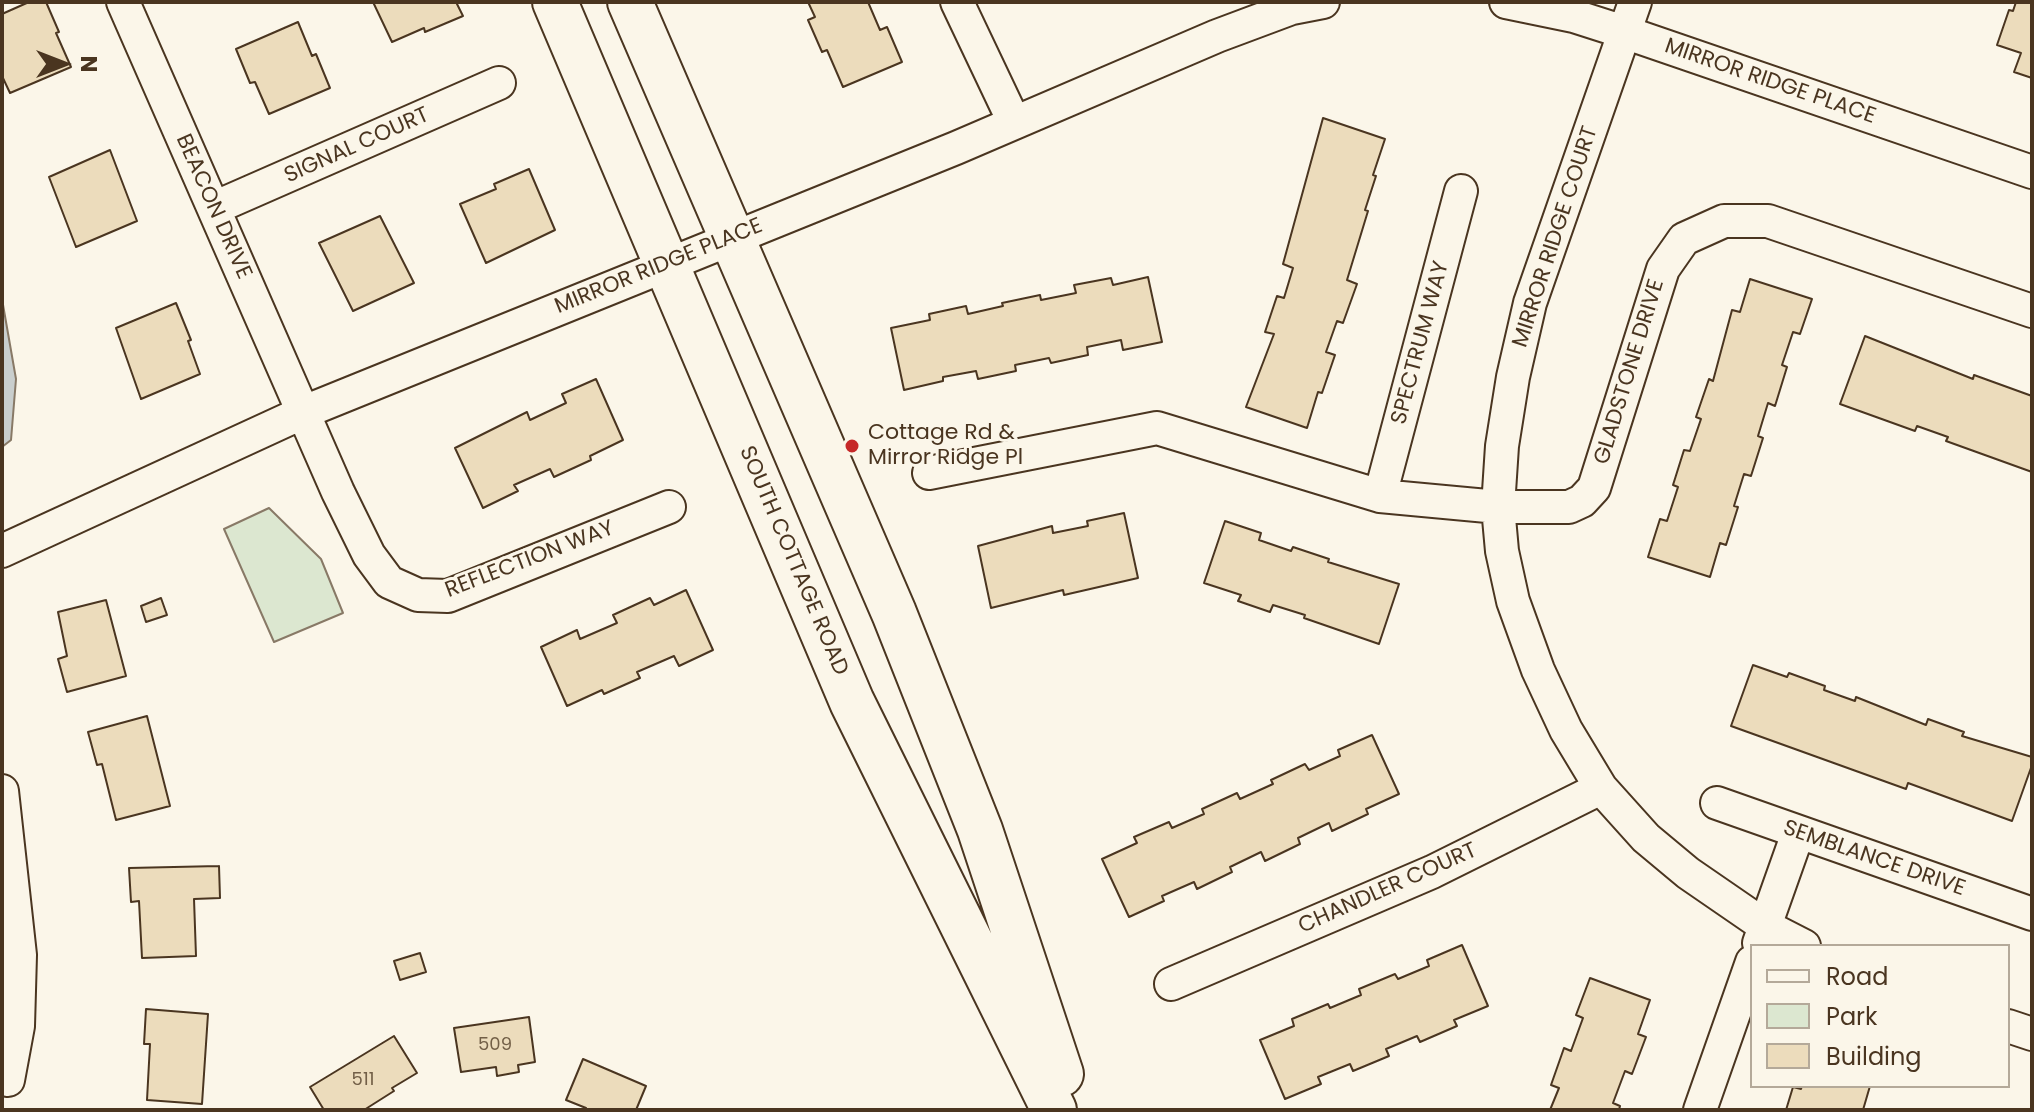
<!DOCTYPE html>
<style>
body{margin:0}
#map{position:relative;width:2034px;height:1112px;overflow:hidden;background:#fbf6e9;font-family:Poppins,sans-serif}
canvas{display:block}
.frame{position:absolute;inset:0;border:4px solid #4a3520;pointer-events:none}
.legend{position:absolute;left:1750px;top:944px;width:260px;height:144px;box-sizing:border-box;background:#fbf6e9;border:2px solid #b4a999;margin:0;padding:10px 14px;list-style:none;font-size:24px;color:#4a3520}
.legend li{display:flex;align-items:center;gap:16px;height:40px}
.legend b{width:40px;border:2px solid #b4a999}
.north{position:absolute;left:24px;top:24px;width:80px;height:80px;-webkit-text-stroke:6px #fbf6e9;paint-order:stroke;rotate:90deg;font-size:22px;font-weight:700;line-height:32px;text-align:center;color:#4a3520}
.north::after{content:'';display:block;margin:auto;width:28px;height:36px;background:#4a3520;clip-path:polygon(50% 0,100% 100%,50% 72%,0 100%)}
</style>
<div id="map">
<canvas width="2034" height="1112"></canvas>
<div class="frame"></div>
<ul class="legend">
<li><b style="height:10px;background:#fbf6e9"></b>Road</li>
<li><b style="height:22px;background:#dce7d0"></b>Park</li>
<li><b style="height:22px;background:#ecdcbc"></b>Building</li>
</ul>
<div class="north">N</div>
</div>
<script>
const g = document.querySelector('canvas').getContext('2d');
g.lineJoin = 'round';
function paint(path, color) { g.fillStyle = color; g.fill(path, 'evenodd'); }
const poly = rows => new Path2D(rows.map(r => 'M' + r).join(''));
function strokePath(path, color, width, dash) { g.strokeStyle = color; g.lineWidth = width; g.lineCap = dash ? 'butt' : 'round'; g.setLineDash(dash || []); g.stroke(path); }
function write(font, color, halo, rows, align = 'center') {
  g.font = font + ' Poppins,sans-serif'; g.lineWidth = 6; g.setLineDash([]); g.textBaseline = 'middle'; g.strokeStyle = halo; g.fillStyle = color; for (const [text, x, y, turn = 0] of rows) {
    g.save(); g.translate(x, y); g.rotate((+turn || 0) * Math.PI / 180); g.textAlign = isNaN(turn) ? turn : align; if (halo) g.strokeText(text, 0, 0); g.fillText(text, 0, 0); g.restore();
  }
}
const green = poly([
 [269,508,321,559,343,613,274,642,224,529,269,508]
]);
paint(green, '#dce7d0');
strokePath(green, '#887966', 2);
const water = poly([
 [2,299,16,379,11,440,2,447,2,299]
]);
paint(water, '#c9cecd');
strokePath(water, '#887966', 2);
const building = poly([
 [29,2,46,2,59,32,56,33,71,67,10,93,2,76,2,14,29,2],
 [373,2,456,2,463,16,425,32,424,28,392,42,373,2],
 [808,2,868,2,880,30,887,27,902,62,843,87,827,50,822,52,808,20,815,17,808,2],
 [2016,2,2032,2,2032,78,2014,72,2021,53,1997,45,2009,10,2013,11,2016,2],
 [298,22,312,56,316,54,330,88,269,114,255,82,250,83,236,49,298,22],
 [1323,118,1385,139,1373,175,1376,176,1365,210,1368,211,1347,280,1357,284,1343,323,1337,321,1326,352,1335,355,1322,393,1318,392,1307,428,1246,407,1274,334,1265,332,1277,296,1284,298,1293,268,1283,264,1323,118],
 [110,150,137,221,76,247,49,177,110,150],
 [529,169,555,230,486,263,460,204,496,189,494,184,529,169],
 [380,216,414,283,353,311,319,243,380,216],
 [1148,277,1162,342,1123,350,1121,340,1087,347,1088,355,1051,363,1049,358,1015,365,1016,371,978,379,976,371,943,377,943,381,904,390,891,328,930,320,929,314,966,306,968,314,1003,306,1002,303,1040,295,1041,300,1076,293,1074,285,1111,278,1113,285,1148,277],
 [1750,279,1812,299,1800,334,1793,332,1782,365,1787,367,1775,406,1768,403,1758,436,1763,438,1751,476,1744,474,1734,506,1738,507,1726,545,1720,543,1710,577,1648,557,1660,519,1667,521,1678,487,1673,485,1684,450,1690,451,1701,419,1696,417,1709,379,1713,381,1732,310,1740,312,1750,279],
 [176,303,191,340,188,341,200,374,141,399,116,328,176,303],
 [1865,336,1973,379,1974,375,2032,396,2032,472,1946,441,1948,437,1917,426,1915,431,1840,404,1865,336],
 [596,379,623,440,590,456,591,460,554,477,550,469,514,485,518,491,483,508,455,448,527,412,530,420,566,403,562,394,596,379],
 [1124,513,1138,578,1064,595,1063,590,991,608,978,546,1052,526,1053,533,1088,526,1087,521,1124,513],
 [1225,521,1261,533,1259,540,1291,551,1293,547,1329,559,1328,562,1399,584,1379,644,1304,618,1305,615,1273,605,1270,612,1238,601,1241,595,1204,583,1225,521],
 [686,590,713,650,679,666,674,656,637,672,640,678,604,694,602,690,567,706,541,647,577,630,580,639,617,623,613,615,650,598,654,605,686,590],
 [161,598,167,615,146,622,141,606,161,598],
 [106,600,126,676,67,692,58,659,67,656,58,612,106,600],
 [1753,665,1787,677,1789,673,1825,686,1824,690,1855,701,1856,697,1926,725,1928,719,1964,732,1962,736,2032,757,2032,765,2012,821,1908,783,1906,789,1731,726,1753,665],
 [147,716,170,806,116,820,102,764,97,765,88,732,147,716],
 [1372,735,1399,794,1366,809,1368,814,1332,831,1329,823,1298,838,1300,844,1265,861,1261,852,1230,867,1232,872,1197,889,1194,882,1162,896,1164,901,1129,917,1102,859,1137,843,1134,837,1169,822,1172,828,1204,814,1202,809,1237,793,1240,799,1273,784,1271,780,1305,764,1309,770,1340,756,1338,750,1372,735],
 [219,866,220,898,194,899,196,956,142,958,139,901,131,902,129,868,219,866],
 [1462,945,1488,1006,1454,1020,1457,1026,1420,1042,1417,1036,1386,1049,1389,1056,1353,1071,1350,1064,1318,1077,1321,1084,1285,1099,1260,1040,1294,1026,1292,1019,1328,1004,1330,1008,1361,995,1359,989,1395,974,1398,979,1429,966,1427,960,1462,945],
 [420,953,426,972,400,980,394,961,420,953],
 [1590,978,1650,1000,1638,1034,1646,1037,1632,1074,1625,1071,1613,1103,1620,1106,1619,1110,1550,1110,1559,1088,1551,1085,1564,1048,1571,1051,1583,1018,1576,1015,1590,978],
 [146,1009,208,1014,202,1104,147,1100,150,1044,144,1044,146,1009],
 [529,1017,535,1062,518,1065,519,1072,497,1076,496,1067,461,1072,454,1028,529,1017],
 [394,1036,417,1073,392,1088,394,1091,364,1110,324,1110,310,1087,394,1036],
 [583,1059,646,1086,636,1110,585,1110,586,1108,566,1100,583,1059],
 [1802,1086,1870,1086,1863,1110,1786,1110,1793,1087,1801,1089,1802,1086]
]);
paint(building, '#ecdcbc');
strokePath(building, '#4a3520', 2);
const street = poly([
 [123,2,338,492,369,555,389,582,418,595,448,596,669,507],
 [957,2,1014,122],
 [1506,2,1574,16,1624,32,2032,172],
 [1635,2,1530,303,1513,377,1502,446,1498,507,1502,551,1513,601,1538,670,1566,730,1601,788,1646,838,1688,873,1765,926,1804,946],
 [214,208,499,83],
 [929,473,1157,428,1380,496,1498,507,1569,507,1582,501,1594,488,1663,269,1684,239,1724,221,1768,221,2032,311],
 [1380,496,1461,191],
 [2,551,304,412,956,148,1217,36,1292,8,1323,2],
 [2,791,20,955,18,1026,8,1080],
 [1717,803,2032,914],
 [1759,943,1798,833],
 [1171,984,1432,872,1601,788],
 [2008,1026,2032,1034],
 [1700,1110,1752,962]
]);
const secondary = poly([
 [555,2,852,702,1054,1110],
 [630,2,894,613,980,830,1061,1074]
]);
strokePath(street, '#4a3520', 36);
strokePath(secondary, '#4a3520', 48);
strokePath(street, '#fbf6e9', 32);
strokePath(secondary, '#fbf6e9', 44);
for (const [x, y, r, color] of [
 [852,446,8,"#c62828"]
]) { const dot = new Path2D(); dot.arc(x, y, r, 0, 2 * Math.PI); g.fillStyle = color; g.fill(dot); strokePath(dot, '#fbf6e9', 3); }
write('18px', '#725f47', null, [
 ["509",495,1045],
 ["511",363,1080]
]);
write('22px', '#4a3520', '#fbf6e9', [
 ["MIRROR RIDGE PLACE",1770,82,19],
 ["SIGNAL COURT",357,146,-24],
 ["BEACON DRIVE",213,207,66],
 ["MIRROR RIDGE COURT",1556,237,-72],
 ["MIRROR RIDGE PLACE",659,267,-22],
 ["SPECTRUM WAY",1421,343,-75],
 ["GLADSTONE DRIVE",1630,372,-73],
 ["REFLECTION WAY",530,560,-21],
 ["SOUTH COTTAGE ROAD",793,561,67],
 ["SEMBLANCE DRIVE",1874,859,19],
 ["CHANDLER COURT",1388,889,-24]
]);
write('22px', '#4a3520', '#fbf6e9', [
 ["Cottage Rd &",868,433],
 ["Mirror Ridge Pl",868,458]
], 'left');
</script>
